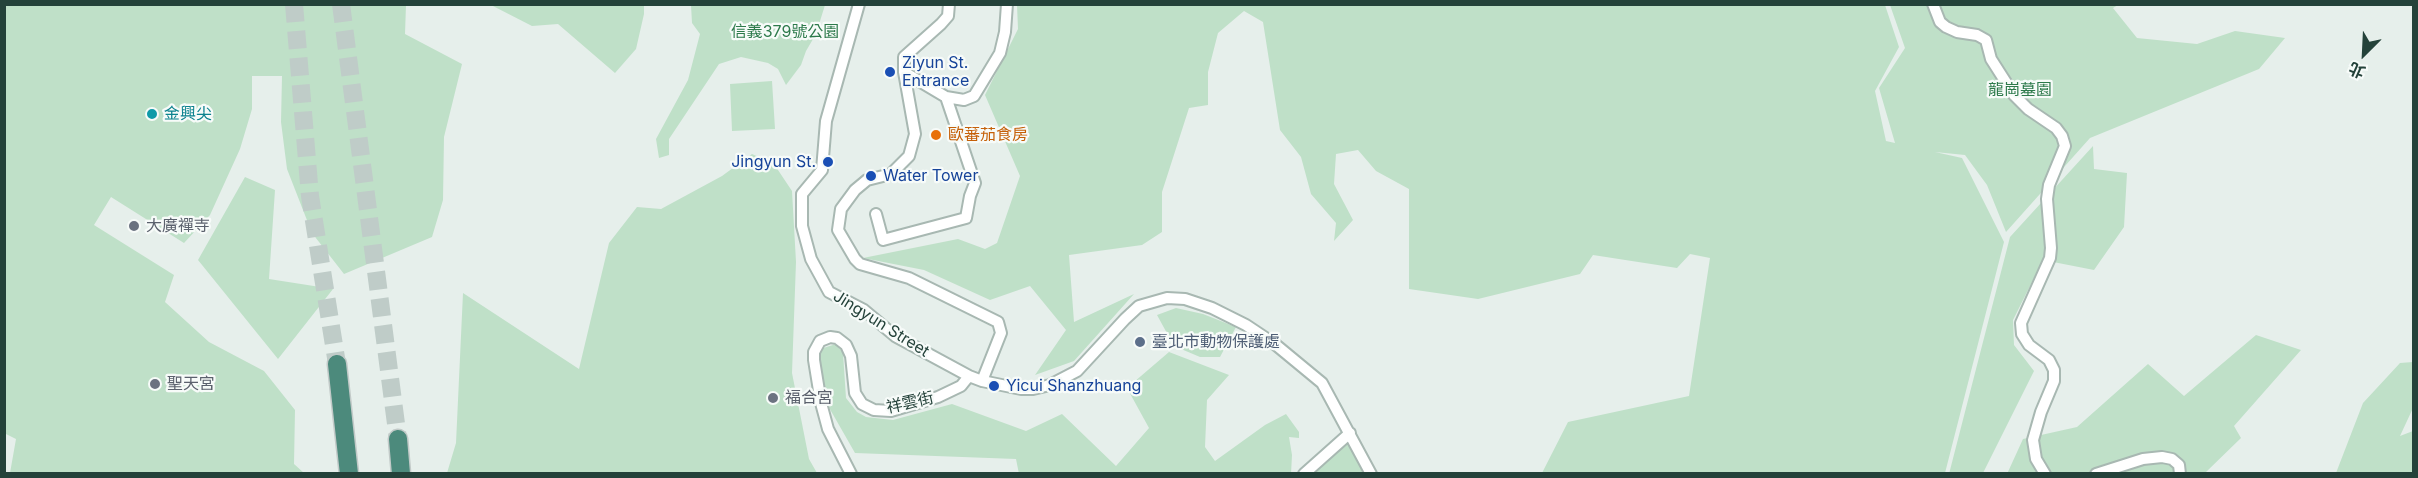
<!DOCTYPE html>
<meta charset="utf-8">
<style>
body{margin:0}
#map{position:relative;width:2418px;height:478px;overflow:hidden;background:#e6efeb;font-family:Inter,"Noto Sans TC",sans-serif}
canvas{display:block}
.frame{position:absolute;inset:0;border:6px solid #24423a;pointer-events:none}
.north{position:absolute;left:2334px;top:24px;width:60px;height:60px;-webkit-text-stroke:4px #f7fbf9;paint-order:stroke;rotate:204deg;font-size:16px;font-weight:700;line-height:24px;text-align:center;color:#24423a}
.north::after{content:'';display:block;margin:auto;width:21px;height:27px;background:#24423a;clip-path:polygon(50% 0,100% 100%,50% 72%,0 100%)}
</style>
<div id="map">
<canvas width="2418" height="478"></canvas>
<div class="frame"></div>
<div class="north">北</div>
</div>
<script>
const g = document.querySelector('canvas').getContext('2d');
g.lineJoin = 'round';
function paint(path, color) { g.fillStyle = color; g.fill(path, 'evenodd'); }
const poly = rows => new Path2D(rows.map(r => 'M' + r).join(''));
function strokePath(path, color, width, dash) { g.strokeStyle = color; g.lineWidth = width; g.lineCap = dash ? 'butt' : 'round'; g.setLineDash(dash || []); g.stroke(path); }
function write(font, color, halo, rows, align = 'center') {
  g.font = font + ' Inter,"Noto Sans TC",sans-serif'; g.lineWidth = 4.5; g.setLineDash([]); g.textBaseline = 'middle'; g.strokeStyle = halo; g.fillStyle = color; for (const [text, x, y, turn = 0] of rows) {
    g.save(); g.translate(x, y); g.rotate((+turn || 0) * Math.PI / 180); g.textAlign = isNaN(turn) ? turn : align; if (halo) g.strokeText(text, 0, 0); g.fillText(text, 0, 0); g.restore();
  }
}
paint(poly([
 [5,4,406,5,405,34,462,64,444,137,443,200,432,237,344,274,312,233,287,169,281,122,282,76,252,76,252,109,240,149,210,215,184,243,111,197,94,225,174,275,165,302,209,342,264,371,295,410,294,464,304,473,10,473,16,439,4,433],
 [491,5,644,5,644,14,636,49,615,73,558,24,532,26],
 [691,5,825,5,816,34,806,51,801,65,786,85,778,69,768,63,741,57,719,64,669,139,669,155,659,158,656,139,688,80,700,34,692,23],
 [1017,5,1885,5,1899,47,1875,91,1886,141,1895,143,1879,88,1905,48,1890,5,2118,5,2113,8,2137,38,2197,44,2235,31,2285,38,2259,69,2090,138,2006,232,1987,185,1965,155,1935,152,1962,158,2004,242,1945,473,1542,473,1568,422,1689,396,1710,258,1690,254,1677,268,1593,255,1580,274,1478,299,1409,289,1409,189,1376,171,1358,150,1336,154,1334,184,1353,220,1334,241,1336,223,1311,194,1301,157,1280,130,1263,22,1244,11,1218,33,1208,72,1208,105,1189,108,1162,192,1162,232,1142,245,1069,255,1074,322,1134,294,1074,361,1035,375,1066,330,1030,286,990,300,924,270,863,258,958,239,985,249,997,243,1020,176,985,95,1018,29],
 [772,81,775,129,732,131,730,84],
 [2093,146,2094,169,2127,173,2124,227,2094,270,2043,260,2013,320,2014,345,2034,371,1983,473,1949,474,2010,237],
 [752,154,774,164,792,191,796,262,792,373,809,459,817,473,447,473,456,443,463,293,579,369,609,243,637,207,661,209,722,176],
 [245,177,275,190,269,279,333,289,278,359,198,260],
 [1176,308,1203,314,1236,327,1220,357,1200,357,1174,346,1157,315],
 [2256,335,2301,350,2234,426,2241,438,2205,473,2007,474,2023,439,2077,427,2148,364,2184,396],
 [836,344,843,353,846,398,857,412,866,417,893,420,952,404,1026,431,1062,414,1116,466,1149,428,1127,388,1169,352,1229,375,1207,400,1205,447,1215,461,1265,425,1286,414,1299,432,1299,438,1289,437,1292,455,1291,474,1019,474,1016,459,855,453,823,397,817,350],
 [2413,362,2413,408,2400,436,2413,431,2413,473,2336,473,2363,403,2400,363],
 [1347,439,1363,473,1308,474]
]), '#bfe0c8');
strokePath(poly([
 [294,4,310,196,337,364],
 [341,4,398,439]
]), '#bfccc8', 18, [18, 9]);
const minor = poly([
 [859,4,826,121,822,170,802,194,802,226,811,259,829,292,864,310,895,336,969,376,982,381,1021,389,1033,389,1050,385,1077,371,1125,319,1139,306,1167,298,1185,299,1212,308,1246,325,1276,345,1322,383,1371,474],
 [949,4,948,16,941,24,904,57,904,72,915,134,909,156,891,174,867,180,855,190,841,209,838,230,855,259,860,264,909,278,998,322,1001,333,982,381],
 [1933,4,1940,22,1946,27,1957,32,1977,35,1986,40,1991,59,2014,95,2028,109,2056,128,2062,136,2065,146,2049,185,2047,199,2051,248,2050,258,2021,323,2022,334,2029,345,2049,360,2054,370,2054,381,2041,412,2033,440,2036,459,2045,474],
 [904,72,946,97,964,100,974,96,1000,53,1005,32,1007,4],
 [876,214,883,240,966,218,970,196,975,183,946,97],
 [851,474,828,429,821,403,814,360,814,352,820,341,830,337,837,338,846,345,851,356,855,393,862,404,874,410,891,411,938,397,961,386,969,376],
 [1304,474,1350,433],
 [2096,474,2143,459,2162,457,2172,459,2179,465,2180,474]
]);
const trunk = poly([
 [337,364,349,474],
 [398,439,401,474]
]);
strokePath(minor, '#a8b8b2', 14);
strokePath(trunk, '#c2cac8', 21);
strokePath(minor, '#fff', 10);
strokePath(trunk, '#4c8a7c', 18);
for (const [x, y, r, color] of [
 [890,72,6,"#1a4fb4"],
 [152,114,6,"#0f9aa8"],
 [936,135,6,"#e8710a"],
 [828,162,6,"#1a4fb4"],
 [871,176,6,"#1a4fb4"],
 [134,226,6,"#6b7280"],
 [1140,342,6,"#5c6f8a"],
 [155,384,6,"#6b7280"],
 [994,386,6,"#1a4fb4"],
 [773,398,6,"#6b7280"]
]) { const dot = new Path2D(); dot.arc(x, y, r, 0, 2 * Math.PI); g.fillStyle = color; g.fill(dot); strokePath(dot, '#f7fbf9', 2); }
write('16px', '#2d7a4b', '#f7fbf9', [
 ["信義379號公園",785,32],
 ["龍崗墓園",2020,90]
]);
write('16px', '#164399', '#f7fbf9', [
 ["Ziyun St.",902,63],
 ["Entrance",902,81],
 ["Jingyun St.",816,162,"right"],
 ["Water Tower",883,176],
 ["Yicui Shanzhuang",1006,386]
], 'left');
write('16px', '#0d838f', '#f7fbf9', [
 ["金興尖",164,114]
], 'left');
write('16px', '#c56008', '#f7fbf9', [
 ["歐蕃茄食房",948,135]
], 'left');
write('16px', '#5b616d', '#f7fbf9', [
 ["大廣禪寺",146,226],
 ["聖天宮",167,384],
 ["福合宮",785,398]
], 'left');
write('16px', '#24423a', '#f7fbf9', [
 ["Jingyun Street",881,324,32],
 ["祥雲街",910,403,-13]
]);
write('16px', '#4e5e75', '#f7fbf9', [
 ["臺北市動物保護處",1152,342]
], 'left');
</script>
